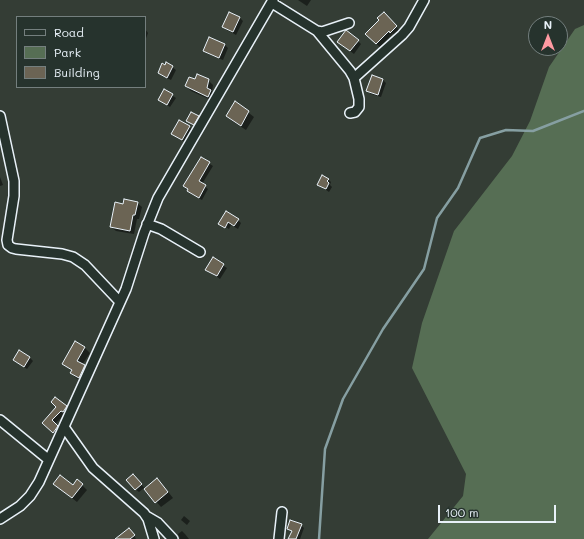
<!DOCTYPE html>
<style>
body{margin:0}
#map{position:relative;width:584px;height:539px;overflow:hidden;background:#343d35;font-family:Mali,sans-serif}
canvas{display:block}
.legend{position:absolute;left:16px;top:16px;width:130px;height:72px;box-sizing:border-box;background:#26332d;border:1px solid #747f7e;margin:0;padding:5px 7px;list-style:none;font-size:12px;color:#e8f1f8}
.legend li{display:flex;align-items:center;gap:8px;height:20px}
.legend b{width:20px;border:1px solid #747f7e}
.north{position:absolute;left:528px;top:16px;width:40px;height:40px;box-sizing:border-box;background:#26332d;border:1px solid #747f7e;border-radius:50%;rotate:0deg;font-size:11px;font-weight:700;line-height:16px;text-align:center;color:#e8f1f8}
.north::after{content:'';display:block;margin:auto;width:14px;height:18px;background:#ff9aa2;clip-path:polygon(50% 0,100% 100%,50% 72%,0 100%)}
.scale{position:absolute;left:438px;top:505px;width:118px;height:18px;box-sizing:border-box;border:2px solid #e8f1f8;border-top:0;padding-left:5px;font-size:12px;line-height:14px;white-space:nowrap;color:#e8f1f8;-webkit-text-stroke:3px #26332d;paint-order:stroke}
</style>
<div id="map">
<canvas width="584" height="539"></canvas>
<ul class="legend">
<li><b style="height:5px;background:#26332d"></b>Road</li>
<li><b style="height:11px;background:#566e54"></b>Park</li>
<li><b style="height:11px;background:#6b6454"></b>Building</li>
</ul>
<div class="north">N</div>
<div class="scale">100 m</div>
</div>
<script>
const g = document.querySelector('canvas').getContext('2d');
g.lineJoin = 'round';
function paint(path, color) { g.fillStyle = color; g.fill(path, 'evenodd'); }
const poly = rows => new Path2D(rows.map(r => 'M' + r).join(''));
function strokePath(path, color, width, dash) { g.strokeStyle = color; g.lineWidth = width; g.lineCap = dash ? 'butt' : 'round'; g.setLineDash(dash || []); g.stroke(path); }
paint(poly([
 [584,25,584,539,428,539,463,496,466,474,412,368,422,323,454,231,512,156,530,121,549,67,575,29]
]), '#566e54');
paint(poly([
 [298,0,311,0,307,6],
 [230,13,240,18,243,21,236,35,227,30,223,27],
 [384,14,399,30,394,35,393,33,380,47,366,34,380,20],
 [145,29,148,33,145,41],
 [358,41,361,44,354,54,342,45],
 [225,45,228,48,223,60,208,54,204,51],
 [167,63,176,70,171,80,162,76,159,73],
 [195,80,208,80,213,85,212,92,215,96,213,101,191,91,186,86],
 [383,80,386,83,381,97,371,94,368,91],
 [164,90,176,98,170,107,159,99],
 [236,103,254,117,246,130,232,121,227,116],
 [198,116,201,120,197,127,188,121],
 [189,126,192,130,185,142,172,134],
 [202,159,213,166,202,184,208,189,202,200,191,194,184,186],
 [0,177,3,185,0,186],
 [328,179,331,182,330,185,332,187,329,192,319,185],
 [137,203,142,207,139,219,137,219,134,234,116,231,111,227,124,205],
 [238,220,241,223,238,229,231,225,229,229,219,223],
 [213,259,227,268,220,279,206,269],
 [75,343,85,348,90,353,82,365,89,371,84,382,76,378,71,373,72,371,63,364],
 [29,357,33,361,27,369,14,360],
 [58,407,66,407,69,410,55,424,60,429,57,436,43,423],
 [136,478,145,489,162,484,173,498,161,507,144,488,139,492,135,489],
 [82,485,87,490,77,502,59,488],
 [184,516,190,521,187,525,181,520],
 [301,525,304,528,300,539,289,539,292,532,288,529],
 [182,531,185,534,189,539,180,539,178,534],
 [132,532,136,539,122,539]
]), '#0007');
strokePath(poly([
 [319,539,325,449,343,399,383,329,424,269,437,218,458,188,480,138,506,130,533,131,584,111]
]), '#869fa2', 2.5);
const building = poly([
 [229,12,240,17,233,32,222,27,229,12],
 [384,12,397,26,390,33,389,31,376,44,365,34,379,20,377,18,384,12],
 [346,30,359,40,350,51,337,42,346,30],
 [209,37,225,44,219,58,203,51,209,37],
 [166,62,173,66,167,78,158,73,162,63,165,65,166,62],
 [197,74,209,79,207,88,211,90,208,97,185,86,189,77,195,79,197,74],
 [372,75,383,79,378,95,366,91,372,75],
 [164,89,173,94,167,105,158,100,164,89],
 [235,101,249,111,241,126,226,116,235,101],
 [191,112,199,116,194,125,186,121,191,112],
 [179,120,190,126,182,140,171,134,179,120],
 [201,157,210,162,199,181,206,185,199,198,187,191,188,189,183,186,201,157],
 [322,175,329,179,327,181,329,183,326,189,317,185,322,175],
 [124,199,138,202,135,215,133,215,130,231,110,227,115,202,123,204,124,199],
 [226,211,239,219,234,226,228,222,225,228,218,224,226,211],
 [213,257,224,264,217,276,205,270,213,257],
 [75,341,85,347,77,361,85,365,79,378,70,373,72,370,62,364,75,341],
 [19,350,30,357,24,367,13,360,19,350],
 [55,397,67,406,63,412,61,411,52,420,58,426,53,433,42,423,56,407,51,402,55,397],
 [133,474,142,484,135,490,126,480,133,474],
 [60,475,73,485,77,479,83,484,72,498,53,484,60,475],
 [157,478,168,492,155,503,144,489,157,478],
 [290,520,302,524,296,539,288,539,292,531,287,529,290,520],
 [129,528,135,535,130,539,115,539,129,528]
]);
paint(building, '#6b6454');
strokePath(building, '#e8f1f8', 1);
const minor = poly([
 [272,3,317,31,322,32,349,23],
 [317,31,350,71,354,78,359,99,359,107,355,112,350,113],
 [354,78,402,35,409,27,424,0],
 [0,116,14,181,14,196,7,240,8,245,12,248,16,249,62,254,73,257,85,265,120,302],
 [147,224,161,229,200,252],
 [0,420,49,460],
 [64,427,93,468,144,513,148,519,154,539],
 [146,516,158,523,173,539],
 [0,519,20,506,30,496,39,482,126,289,144,233,158,198,273,0],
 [279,539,282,512]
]);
strokePath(minor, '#e8f1f8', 12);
strokePath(minor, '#26332d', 9);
</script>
